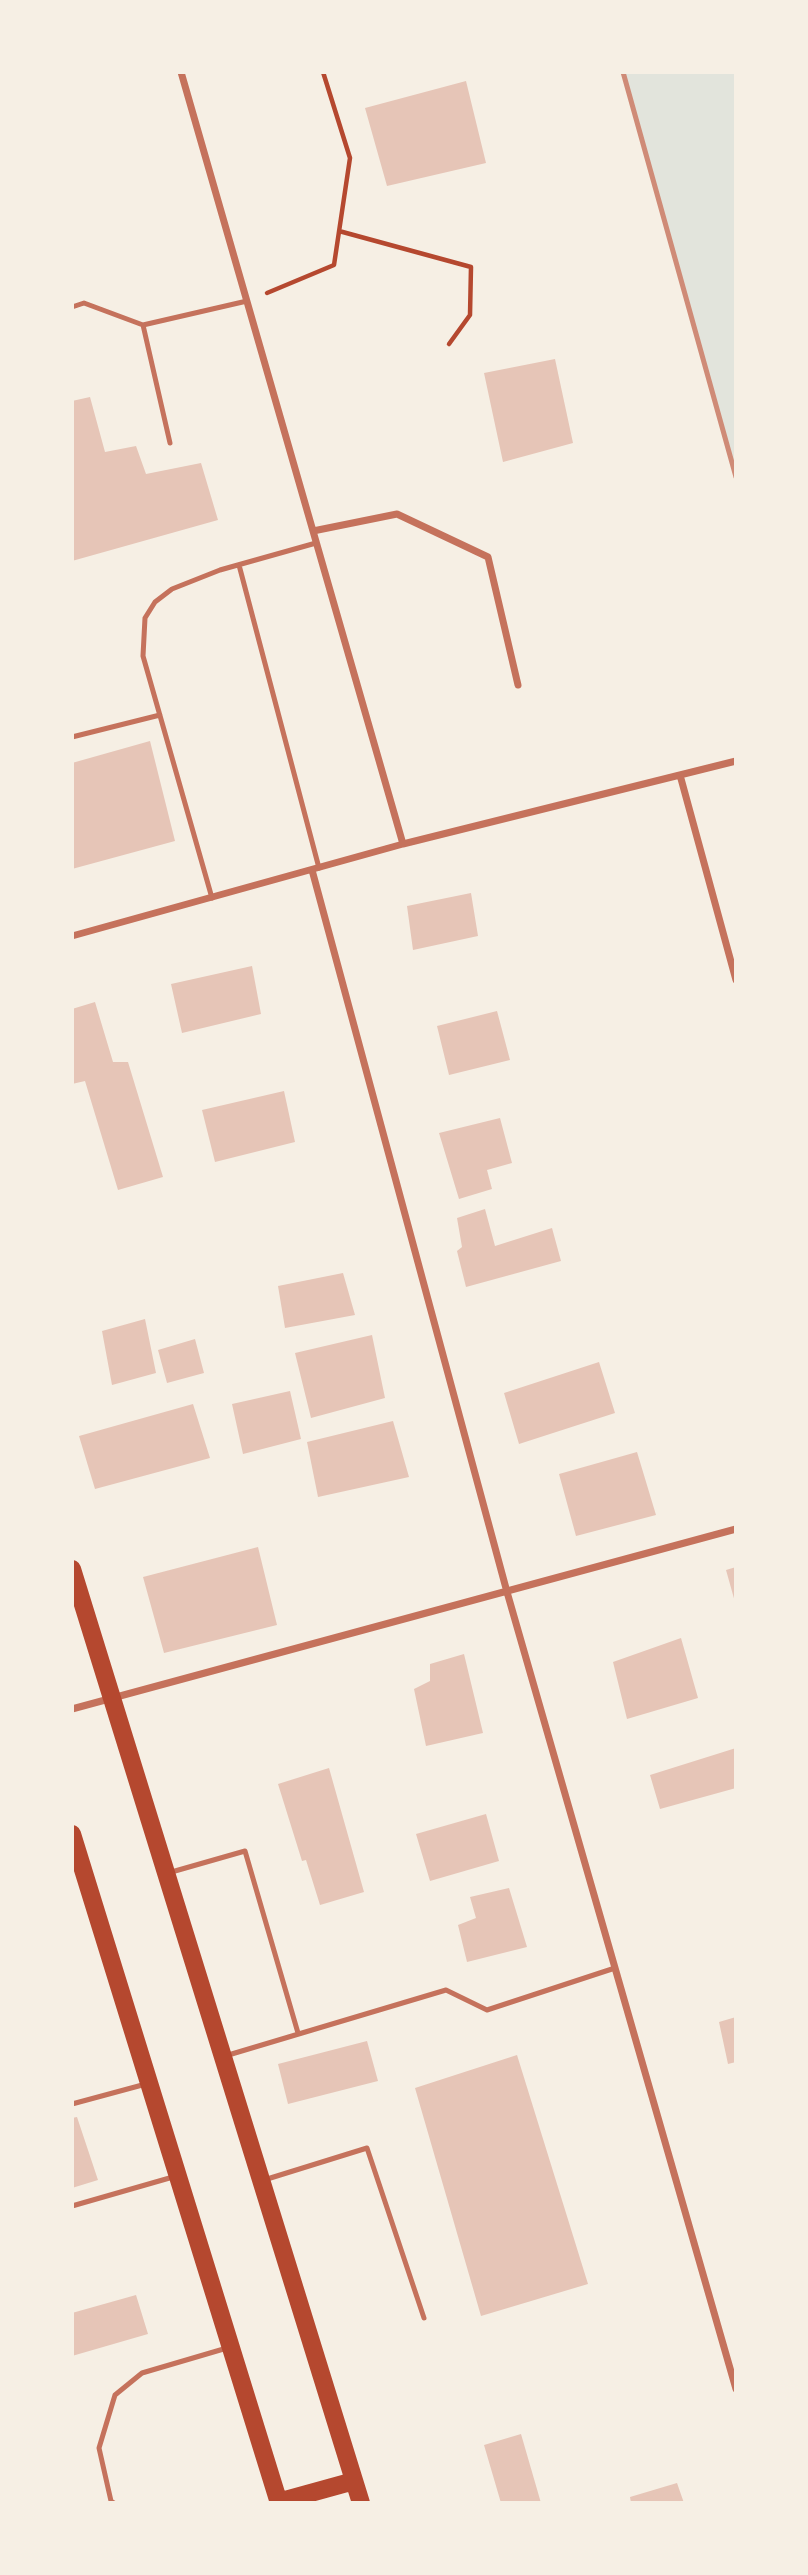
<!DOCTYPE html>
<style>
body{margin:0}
#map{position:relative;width:808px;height:2575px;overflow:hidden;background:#f6efe4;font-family:Quicksand,sans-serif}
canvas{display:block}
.frame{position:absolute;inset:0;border:74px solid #f6efe4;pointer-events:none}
</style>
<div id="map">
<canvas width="808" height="2575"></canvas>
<div class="frame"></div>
</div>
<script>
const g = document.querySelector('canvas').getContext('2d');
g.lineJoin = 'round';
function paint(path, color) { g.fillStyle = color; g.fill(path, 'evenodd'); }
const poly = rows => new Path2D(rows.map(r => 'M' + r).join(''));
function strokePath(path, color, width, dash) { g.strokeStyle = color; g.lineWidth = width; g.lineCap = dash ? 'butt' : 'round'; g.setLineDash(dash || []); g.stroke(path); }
paint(poly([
 [623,72,736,72,736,478,681,278]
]), '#e2e4dc');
paint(poly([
 [466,81,486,163,387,186,365,108],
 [555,359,573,443,503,462,484,373],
 [90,397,105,452,136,446,146,474,201,463,218,520,72,561,72,401],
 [150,741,175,841,72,869,72,763],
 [471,893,478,936,413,950,407,906],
 [252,966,261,1014,182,1033,171,984],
 [95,1002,113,1062,128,1062,163,1177,118,1190,85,1081,72,1084,72,1009],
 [497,1011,510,1060,449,1075,437,1026],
 [284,1091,295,1142,215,1162,202,1110],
 [500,1118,512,1163,487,1170,492,1189,459,1199,439,1133],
 [485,1209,495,1246,552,1228,561,1261,466,1287,457,1251,462,1247,457,1218],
 [343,1273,355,1315,285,1328,278,1286],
 [145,1319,156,1373,112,1385,102,1331],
 [372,1335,385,1398,311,1418,295,1353],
 [195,1339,204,1373,167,1383,158,1350],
 [599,1362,615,1413,519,1444,504,1393],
 [290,1391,301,1439,243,1454,232,1404],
 [193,1404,210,1458,95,1489,79,1436],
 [393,1421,409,1477,318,1497,307,1442],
 [637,1452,656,1515,576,1536,559,1474],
 [258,1547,277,1625,164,1653,143,1577],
 [736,1567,736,1602,735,1602,726,1570],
 [681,1638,698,1698,627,1719,613,1662],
 [464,1654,483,1733,426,1746,414,1689,430,1681,430,1664],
 [736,1748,736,1788,660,1809,650,1775],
 [329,1768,364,1892,320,1905,306,1860,302,1861,278,1784],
 [486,1814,499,1861,430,1881,416,1834],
 [509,1888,527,1947,467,1962,458,1925,476,1918,470,1897],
 [736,2017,736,2062,728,2064,719,2022],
 [367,2041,378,2081,288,2104,278,2064],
 [517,2055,588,2284,481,2316,415,2088],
 [77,2117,98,2180,72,2188,72,2118],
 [136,2295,148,2334,72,2356,72,2313],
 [521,2434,541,2503,501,2503,484,2445],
 [677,2483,684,2503,631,2503,630,2497]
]), '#e6c5b7');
strokePath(poly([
 [339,231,471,267,470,315,449,344],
 [267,293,334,265,350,158,323,72]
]), '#b5482f', 4.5);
strokePath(poly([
 [72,307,84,303,143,325,247,301],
 [143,325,170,443],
 [239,565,319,868],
 [72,737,160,715],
 [212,898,143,656,145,618,155,602,172,589,220,570,316,543],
 [168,1873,245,1851,298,2033],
 [225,2056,446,1990,487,2010,615,1968],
 [72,2104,146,2084],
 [264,2180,367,2148,424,2318],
 [72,2206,173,2177],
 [114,2503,111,2501,99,2448,115,2395,142,2373,227,2348]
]), '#c5725c', 5);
strokePath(poly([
 [181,72,403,844],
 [313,531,397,514,488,557,518,685],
 [680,775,736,980],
 [312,870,507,1592,736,2389],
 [72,936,403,844,736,761],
 [72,1709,736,1529]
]), '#c5725c', 7);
strokePath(poly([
 [72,1569,361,2503],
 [72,1834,279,2503],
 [278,2502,354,2481]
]), '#b5482f', 18);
strokePath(poly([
 [623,72,736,477]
]), '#cf8b77', 5);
</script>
